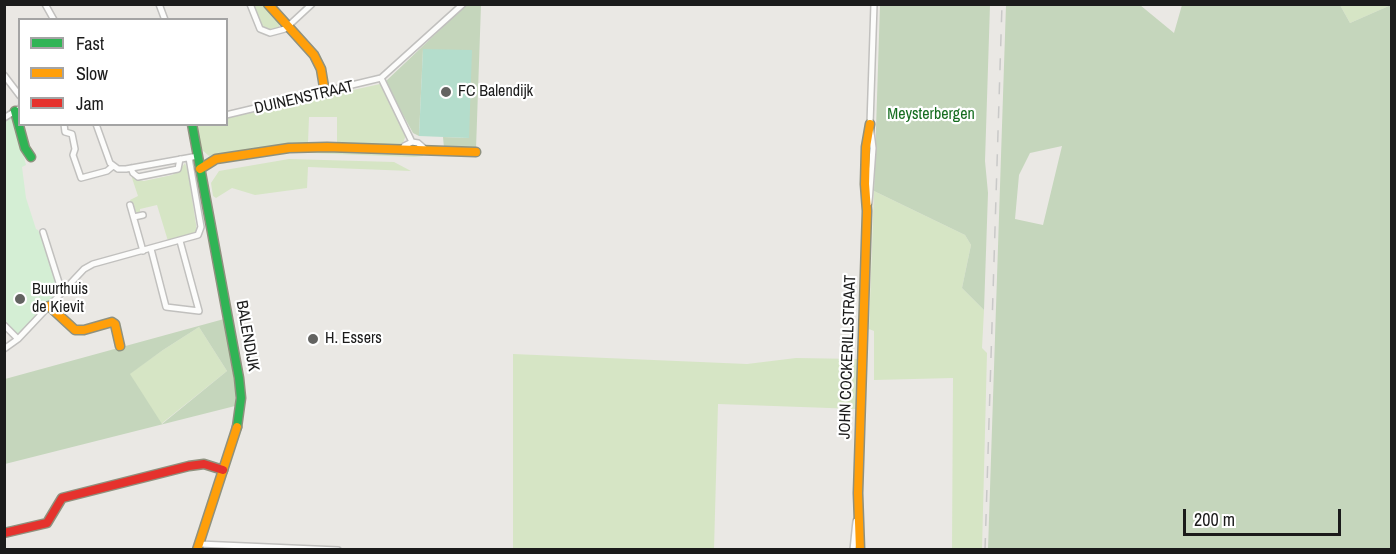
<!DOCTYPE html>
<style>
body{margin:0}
#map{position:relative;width:1396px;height:554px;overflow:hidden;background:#eae8e4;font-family:"Archivo Narrow",sans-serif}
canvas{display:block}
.frame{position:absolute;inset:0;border:6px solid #1b1b1b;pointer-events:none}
.legend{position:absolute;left:18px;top:18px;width:210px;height:108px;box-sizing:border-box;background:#fff;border:2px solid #a4a4a4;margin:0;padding:8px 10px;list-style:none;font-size:18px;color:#1b1b1b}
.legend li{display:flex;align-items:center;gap:12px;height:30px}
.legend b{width:30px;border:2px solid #a4a4a4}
.scale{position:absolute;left:1183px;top:509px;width:158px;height:27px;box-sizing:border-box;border:3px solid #1b1b1b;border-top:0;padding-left:8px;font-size:18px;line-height:21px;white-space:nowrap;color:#1b1b1b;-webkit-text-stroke:4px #fff;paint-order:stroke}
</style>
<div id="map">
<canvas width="1396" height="554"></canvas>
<div class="frame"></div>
<ul class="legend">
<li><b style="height:8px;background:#30b455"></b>Fast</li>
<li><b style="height:8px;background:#ff9f0a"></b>Slow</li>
<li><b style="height:8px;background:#e5322d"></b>Jam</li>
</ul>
<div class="scale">200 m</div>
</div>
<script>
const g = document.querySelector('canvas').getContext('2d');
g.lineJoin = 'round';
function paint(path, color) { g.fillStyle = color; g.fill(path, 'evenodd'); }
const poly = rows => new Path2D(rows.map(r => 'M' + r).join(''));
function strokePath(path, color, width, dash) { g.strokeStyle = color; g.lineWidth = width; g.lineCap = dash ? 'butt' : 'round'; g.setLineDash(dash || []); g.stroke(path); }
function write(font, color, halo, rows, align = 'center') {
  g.font = font + ' "Archivo Narrow",sans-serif'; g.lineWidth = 4.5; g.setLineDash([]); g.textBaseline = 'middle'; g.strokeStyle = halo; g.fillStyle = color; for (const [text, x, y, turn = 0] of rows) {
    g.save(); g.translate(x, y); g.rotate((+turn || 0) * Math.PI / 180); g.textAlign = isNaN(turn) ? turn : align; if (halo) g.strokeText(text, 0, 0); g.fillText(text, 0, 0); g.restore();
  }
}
paint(poly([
 [251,5,265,5,280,23,279,27,266,30,260,26],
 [1340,5,1391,5,1350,23],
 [380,84,406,135,403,143,396,146,337,144,337,117,309,117,308,143,288,144,209,156,201,149,197,125,226,124,227,118],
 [301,150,423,153,423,156,414,157,310,153,301,152],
 [289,159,394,162,411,171,308,167,307,188,255,195,232,188,216,198,213,196,211,183,219,171],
 [185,163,188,172,197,231,195,233,168,241,157,205,140,209,140,212,134,214,130,200,138,196,131,175,138,180,144,181,172,175,179,171],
 [874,191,965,235,971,245,962,288,984,310,982,348,987,353,982,549,952,549,953,378,874,380,874,331,869,329],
 [199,327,227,371,161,424,129,374,163,350],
 [513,354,747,364,796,358,859,359,857,409,718,404,714,549,513,550]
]), '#d6e5c5');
paint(poly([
 [466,5,481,5,476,149,444,148,443,137,469,138,423,49,419,136,413,133,385,82],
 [880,5,990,5,985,161,988,193,984,310,962,288,971,245,965,235,874,191],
 [1006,5,1140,5,1174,33,1182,5,1340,5,1350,23,1391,5,1391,549,988,549],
 [1062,146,1043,225,1015,219,1019,175,1030,153],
 [224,319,236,392,235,406,5,464,5,379],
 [199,327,227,371,162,424,130,374,163,350]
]), '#c5d6bc');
paint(poly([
 [11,117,13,117,15,122,26,165,22,167,26,198,36,229,38,230,43,241,56,285,53,297,20,333,15,333,8,326,5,318,4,121]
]), '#d4eed4');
paint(poly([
 [423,49,472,50,469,138,419,136]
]), '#b4ddcc');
const street = poly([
 [45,4,54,20],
 [159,4,165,20],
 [250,4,260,29,270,33,285,29,312,4],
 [4,75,20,96],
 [381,78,412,142],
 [226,115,381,78,463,4],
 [4,118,20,108],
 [64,124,65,132,72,134,75,149,73,155,81,178,107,171,113,166],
 [96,124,110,163,118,169,126,169,198,156],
 [403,150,404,146,412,142,418,143,426,150],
 [131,168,133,173,138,177,178,169,180,159],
 [869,203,873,148,870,124,874,4],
 [130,205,143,251],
 [134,217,143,215],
 [43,232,62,292],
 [151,249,166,307,199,311,180,241],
 [4,325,18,339],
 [4,349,18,339,84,269,93,264,198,235,201,227,189,158],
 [199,544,338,550],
 [853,550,856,521]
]);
const fast = poly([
 [15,111,25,148,31,157],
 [192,124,239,378,241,398,237,427]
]);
const slow = poly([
 [268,4,314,55,321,69,325,93],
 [200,169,216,159,289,148,327,147,476,152],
 [49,306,75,330,84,330,112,322,115,324,120,346],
 [197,550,237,427],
 [860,550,858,493,867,211,865,184,866,147,870,124]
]);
const jam = poly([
 [4,533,47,523,62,498,189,466,204,464,223,470]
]);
strokePath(street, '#c1c0be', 8);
strokePath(fast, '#8f917e', 11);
strokePath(slow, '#8f917e', 11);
strokePath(jam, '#8f917e', 11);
strokePath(street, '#fcfcfb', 5);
strokePath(fast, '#30b455', 8);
strokePath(slow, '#ff9f0a', 8);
strokePath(jam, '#e5322d', 8);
strokePath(poly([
 [985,550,1002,4]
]), '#c9c9c8', 1.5, [12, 12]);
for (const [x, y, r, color] of [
 [446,92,6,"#636361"],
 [20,299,6,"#636361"],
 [313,339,6,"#636361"]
]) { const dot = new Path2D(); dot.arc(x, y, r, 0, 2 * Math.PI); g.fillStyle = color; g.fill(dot); strokePath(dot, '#fff', 2); }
write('16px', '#1b1b1b', '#fff', [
 ["FC Balendijk",458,92],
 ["Buurthuis",32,290],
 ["de Kievit",32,308],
 ["H. Essers",325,339]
], 'left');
write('16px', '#1b1b1b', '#fff', [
 ["DUINENSTRAAT",304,98,-13],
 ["BALENDIJK",247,336,80],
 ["JOHN COCKERILLSTRAAT",848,357,-88]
]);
write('16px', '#166d20', '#fff', [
 ["Meysterbergen",931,115]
]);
</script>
